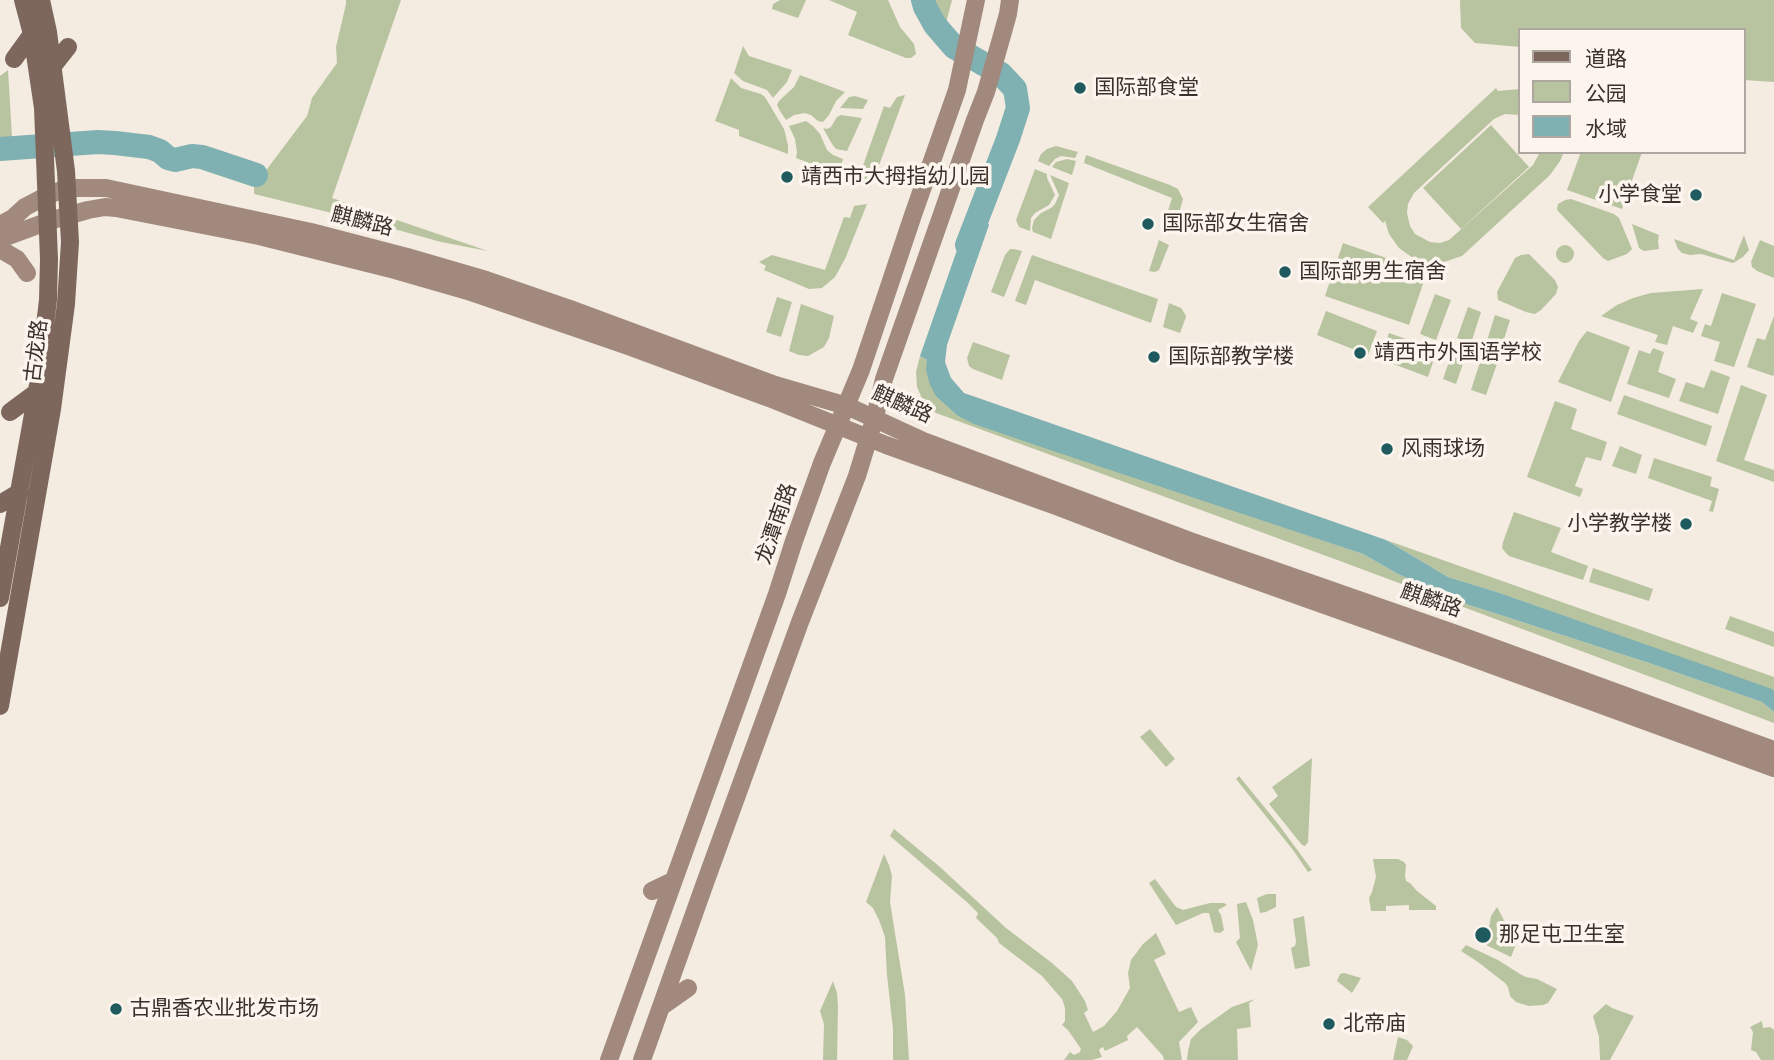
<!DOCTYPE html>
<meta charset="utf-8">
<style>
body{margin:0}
#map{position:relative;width:1774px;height:1060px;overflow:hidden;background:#f4ebe1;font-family:Helvetica,"Noto Sans SC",sans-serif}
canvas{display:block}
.legend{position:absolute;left:1518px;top:28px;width:228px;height:126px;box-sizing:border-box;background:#fbf5ee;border:2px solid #aea6a0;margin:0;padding:9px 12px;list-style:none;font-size:21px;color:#3b302b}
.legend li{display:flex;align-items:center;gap:14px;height:35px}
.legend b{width:35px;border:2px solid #aea6a0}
</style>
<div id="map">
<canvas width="1774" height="1060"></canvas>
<ul class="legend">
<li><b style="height:9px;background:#7d675c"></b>道路</li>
<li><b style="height:19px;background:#b8c4a0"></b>公园</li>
<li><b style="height:19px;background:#7fb0b2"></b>水域</li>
</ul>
</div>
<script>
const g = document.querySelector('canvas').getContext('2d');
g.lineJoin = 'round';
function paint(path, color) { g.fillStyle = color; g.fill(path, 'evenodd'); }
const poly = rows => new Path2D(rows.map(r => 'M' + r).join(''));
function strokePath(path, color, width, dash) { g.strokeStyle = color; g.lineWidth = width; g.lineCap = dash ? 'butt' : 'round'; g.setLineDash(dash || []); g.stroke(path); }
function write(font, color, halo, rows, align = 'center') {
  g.font = font + ' Helvetica,"Noto Sans SC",sans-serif'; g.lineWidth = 7; g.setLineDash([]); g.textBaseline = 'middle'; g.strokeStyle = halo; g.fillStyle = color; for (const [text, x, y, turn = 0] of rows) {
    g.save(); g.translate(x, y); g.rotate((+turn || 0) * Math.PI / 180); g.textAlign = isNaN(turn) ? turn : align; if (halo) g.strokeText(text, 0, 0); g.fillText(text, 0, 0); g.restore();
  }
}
paint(poly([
 [346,0,401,0,332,198,488,251,441,242,369,222,254,194,254,187,258,181,307,116,312,98,337,63,336,47,346,4],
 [780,0,806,0,798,18,772,9,773,4],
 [829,0,888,0,900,27,914,44,916,54,911,58,906,58,848,35,857,12],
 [930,0,952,0,944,31,939,23],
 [1460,0,1774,0,1774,82,1744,80,1744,30,1520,30,1520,47,1475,43,1461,28],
 [743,46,749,56,792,70,787,82,773,98,767,90,743,81,734,73],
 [8,70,12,137,8,140,0,140,0,76],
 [800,75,845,92,836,101,829,115,823,122,818,121,811,115,805,113,794,115,786,120,780,111,777,105,779,101,794,87],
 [731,78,741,88,761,94,765,97,784,129,788,145,788,154,739,136,739,130,715,121],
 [1496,88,1498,91,1520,89,1520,115,1505,114,1494,119,1414,193,1408,204,1407,213,1410,226,1415,234,1430,242,1440,243,1449,240,1533,165,1540,152,1564,152,1560,161,1550,175,1462,256,1441,263,1424,262,1413,258,1399,248,1389,234,1385,221,1383,223,1368,207],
 [905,95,871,187,860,174,884,106,890,108,897,97],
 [855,96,868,100,863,109,840,108,849,97],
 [841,115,862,118,847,151,836,149,832,144,823,128,827,129,831,127,837,117],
 [806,121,814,127,820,134,827,150,833,155,843,159,841,166,834,165,830,171,796,158,797,152,795,139,789,126],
 [1491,125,1529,167,1461,229,1423,188],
 [1056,146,1078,152,1075,158,1061,156,1055,159,1049,166,1038,161,1041,154,1047,149],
 [1581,152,1642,152,1622,209,1567,190],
 [1086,155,1170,185,1178,189,1183,199,1178,217,1167,214,1172,198,1084,163],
 [1067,159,1076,161,1072,175,1052,167,1056,162],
 [1035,169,1047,174,1047,178,1055,195,1049,205,1035,213,1031,218,1030,231,1019,227,1016,220],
 [1050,175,1069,183,1051,239,1033,232,1032,228,1034,220,1041,213,1051,208,1055,204,1059,195],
 [1571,199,1614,214,1619,218,1632,249,1627,254,1608,261,1603,258,1557,210,1558,204,1565,200],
 [867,204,845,259,835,277,822,288,809,289,764,270,766,266,759,262,772,255,825,270,844,217,850,218,854,206],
 [1632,224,1659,235,1658,241,1659,249,1644,251,1639,248],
 [1744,235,1749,250,1743,257,1733,263,1701,254,1690,255,1682,253,1678,249,1674,239,1734,260],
 [1159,240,1169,245,1159,270,1155,272,1149,271],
 [1760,240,1774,246,1774,278,1757,271,1752,267,1751,262],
 [1343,243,1427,272,1409,325,1325,296],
 '1556 254a9 9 0 1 1 18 0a9 9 0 1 1-18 0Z',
 [1010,249,1014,249,1022,251,1004,297,991,292,1005,255],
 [1529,254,1555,280,1558,287,1556,294,1541,310,1535,314,1526,312,1498,300,1497,292,1515,258,1521,255],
 [1032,255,1158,299,1151,323,1035,280,1026,305,1015,301],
 [1703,289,1690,319,1698,322,1693,333,1673,326,1667,345,1655,342,1658,335,1601,316,1617,305,1633,298,1651,293],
 [1722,293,1756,304,1734,367,1714,361,1720,342,1701,336,1705,324,1711,326],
 [1435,294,1451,300,1436,340,1420,334],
 [777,297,792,302,781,337,766,332],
 [1169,303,1181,308,1185,314,1186,317,1180,333,1163,327],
 [801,304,834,316,829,338,824,347,808,356,799,355,789,351],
 [1468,307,1481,312,1471,343,1457,338],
 [1326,311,1377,331,1368,355,1317,335],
 [1495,315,1510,320,1500,352,1485,347],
 [1774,316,1774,374,1773,376,1747,367,1757,338,1765,340],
 [1587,331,1630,347,1611,402,1558,382,1579,341],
 [1389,333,1437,350,1428,377,1380,359],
 [973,342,1010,355,1002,380,973,369,969,366,967,358],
 [1653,348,1664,352,1658,372,1676,379,1669,398,1627,384,1639,350,1650,354],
 [1453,350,1466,355,1456,384,1443,379],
 [920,356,927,360,958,416,974,423,1363,554,1398,574,1463,603,1649,663,1762,702,1774,712,1774,723,1340,561,936,413,924,403,917,387,916,372],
 [1481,359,1497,364,1486,395,1471,390],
 [1711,370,1730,377,1718,414,1679,401,1686,382,1704,388],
 [1741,385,1767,395,1744,460,1774,470,1774,482,1716,461],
 [1624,395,1712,426,1706,446,1617,414],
 [1555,401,1577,409,1571,429,1607,442,1601,461,1586,457,1575,486,1583,489,1580,497,1527,477],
 [1620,446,1642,455,1636,474,1612,466],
 [1654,458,1712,477,1710,486,1719,489,1713,512,1709,511,1712,501,1648,478],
 [1514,512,1561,528,1551,552,1588,566,1583,580,1509,556,1505,552,1502,548,1503,542],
 [1386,540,1774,677,1774,691,1497,592,1448,577],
 [1593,568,1653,589,1649,601,1589,582],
 [1730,616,1774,632,1774,647,1725,629],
 [1150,729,1175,759,1166,767,1140,737],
 [1312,758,1308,842,1305,846,1302,845,1269,804,1278,796,1272,787],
 [1239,776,1279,825,1312,870,1308,872,1293,850,1236,779],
 [894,829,940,867,1006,928,1052,963,1072,981,1085,1001,1088,1010,1084,1013,1093,1032,1104,1026,1117,1011,1130,988,1128,973,1131,960,1143,944,1156,933,1166,954,1154,960,1179,1012,1191,1007,1198,1022,1179,1042,1182,1060,1164,1060,1163,1056,1137,1027,1127,1036,1128,1040,1105,1051,1103,1047,1101,1048,1099,1050,1102,1057,1092,1060,1064,1060,1070,1052,1074,1055,1080,1052,1081,1049,1068,1030,1062,1025,1065,1021,1065,1008,1062,999,1042,976,999,943,997,938,976,918,978,913,968,903,890,836],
 [884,854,889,865,892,876,890,902,905,995,909,1060,893,1060,893,1029,887,975,885,937,879,920,873,908,866,902],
 [1373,859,1398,859,1404,862,1406,865,1405,876,1406,881,1410,883,1417,891,1436,906,1436,910,1409,910,1409,905,1386,906,1386,911,1371,911,1369,898,1372,892,1376,877],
 [1155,879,1176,907,1183,910,1210,903,1224,903,1227,905,1218,910,1221,915,1224,930,1220,933,1214,932,1209,913,1203,913,1176,925,1149,883],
 [1267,894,1276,894,1276,907,1266,912,1260,913,1257,898],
 [1246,902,1253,920,1258,945,1251,971,1236,942,1240,938,1237,904],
 [1497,907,1506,924,1514,934,1519,937,1511,957,1486,945,1491,916],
 [1304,916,1310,966,1295,969,1291,948,1295,946,1296,942,1293,919],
 [1466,945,1498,960,1520,974,1526,977,1537,979,1557,989,1548,1003,1543,1005,1529,1006,1516,1002,1510,996,1508,987,1505,983,1478,962,1461,951],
 [1344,973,1361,978,1352,993,1337,981,1340,974],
 [833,981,837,993,838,1006,837,1060,823,1060,824,1024,820,1011],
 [1255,999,1249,1003,1251,1027,1237,1029,1238,1060,1187,1060,1188,1051,1191,1039,1201,1029,1232,1007],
 [1606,1004,1612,1008,1634,1016,1610,1060,1600,1060,1599,1037,1593,1016],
 [1762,1021,1763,1028,1770,1027,1774,1030,1774,1060,1761,1060,1756,1052,1751,1050,1753,1032,1750,1027],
 [1398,1037,1407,1040,1413,1046,1407,1060,1393,1060]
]), '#b8c4a0');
paint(poly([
 [917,0,930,0,939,23,944,31,942,41,929,24],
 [971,210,977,211,983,215,989,225,947,345,945,362,951,378,964,393,1386,540,1448,577,1497,592,1772,689,1774,691,1774,712,1762,702,1649,663,1463,603,1398,574,1363,554,1047,449,974,424,958,416,936,396,930,385,926,370,927,360,920,356]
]), '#7fb0b2');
strokePath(poly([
 [923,0,925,7,935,25,954,47,1001,74,1015,89,1018,108,1008,139,967,245],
 [0,149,98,142,115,143,149,147,160,151,168,158,175,160,192,156,202,157,256,175]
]), '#7fb0b2', 24);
strokePath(poly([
 [0,225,13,218,25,207,48,195,67,188,106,188,311,232,407,257,486,280,570,309,775,385,847,406,923,441,1190,541,1459,635,1774,750],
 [0,239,49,221,88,210,105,207,116,208,259,236,395,270,468,291,631,347,769,398,886,445,1059,507,1184,555,1451,650,1774,768],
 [0,249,17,259,27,273],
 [652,891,673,881],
 [661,1007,688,988],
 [609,1060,777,594,794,541,822,463,861,370,913,215,957,90,976,0],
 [642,1060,705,883,800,622,857,476,875,417,884,379,975,120,986,92,1008,14,1010,0]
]), '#a18a7d', 18);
strokePath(poly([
 [14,59,32,34],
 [53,66,68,47],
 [10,412,37,392],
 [0,504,20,492],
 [0,598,37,392,48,300,49,259,43,108,32,34,23,0],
 [0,706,52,409,66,304,70,242,66,171,48,32,41,0]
]), '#7d675c', 18);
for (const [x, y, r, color] of [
 [1080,88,7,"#1f5a5e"],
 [787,177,7,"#1f5a5e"],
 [1696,195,7,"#1f5a5e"],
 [1148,224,7,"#1f5a5e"],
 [1285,272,7,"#1f5a5e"],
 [1360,353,7,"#1f5a5e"],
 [1154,357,7,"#1f5a5e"],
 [1387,449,7,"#1f5a5e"],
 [1686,524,7,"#1f5a5e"],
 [1483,935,9,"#1f5a5e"],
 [116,1009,7,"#1f5a5e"],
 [1329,1024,7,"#1f5a5e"]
]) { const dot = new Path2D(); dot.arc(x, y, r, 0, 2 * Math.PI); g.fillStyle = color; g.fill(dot); strokePath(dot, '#fbf5ee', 2.5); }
write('21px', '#3b302b', '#fbf5ee', [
 ["国际部食堂",1094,88],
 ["靖西市大拇指幼儿园",801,177],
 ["小学食堂",1682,195,"right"],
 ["国际部女生宿舍",1162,224],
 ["国际部男生宿舍",1299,272],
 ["靖西市外国语学校",1374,353],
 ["国际部教学楼",1168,357],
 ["风雨球场",1401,449],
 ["小学教学楼",1672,524,"right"],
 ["那足屯卫生室",1499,935],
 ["古鼎香农业批发市场",130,1009],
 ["北帝庙",1343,1024]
], 'left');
write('21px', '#3b302b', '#fbf5ee', [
 ["麒麟路",362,222,14],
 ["古龙路",37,351,-83],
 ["麒麟路",902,405,24],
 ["龙潭南路",777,524,-71],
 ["麒麟路",1431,601,19]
]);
</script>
